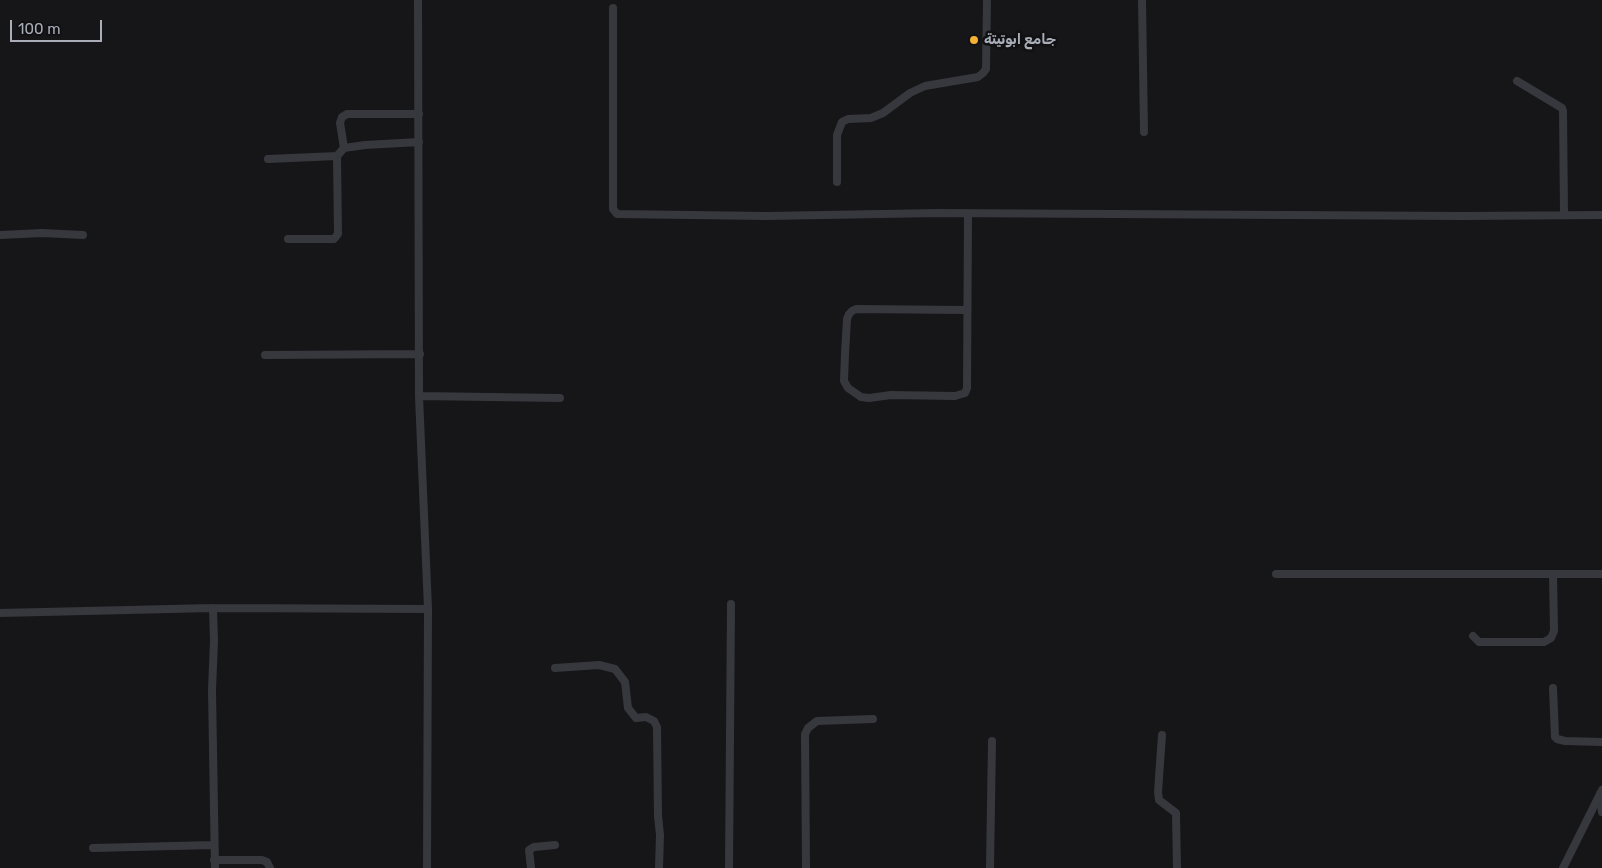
<!DOCTYPE html>
<meta charset="utf-8">
<style>
body{margin:0}
#map{position:relative;width:1602px;height:868px;overflow:hidden;background:#161618;font-family:Rubik,sans-serif}
canvas{display:block}
.scale{position:absolute;left:10px;top:20px;width:92px;height:22px;box-sizing:border-box;border:2px solid #a8adb8;border-top:0;padding-left:6px;font-size:15px;line-height:18px;white-space:nowrap;color:#a8adb8;-webkit-text-stroke:4px #111113;paint-order:stroke}
</style>
<div id="map">
<canvas width="1602" height="868"></canvas>
<div class="scale">100 m</div>
</div>
<script>
const g = document.querySelector('canvas').getContext('2d');
g.lineJoin = 'round';
const poly = rows => new Path2D(rows.map(r => 'M' + r).join(''));
function strokePath(path, color, width, dash) { g.strokeStyle = color; g.lineWidth = width; g.lineCap = dash ? 'butt' : 'round'; g.setLineDash(dash || []); g.stroke(path); }
function write(font, color, halo, rows, align = 'center') {
  g.font = font + ' Rubik,Cairo,sans-serif'; g.lineWidth = 5; g.setLineDash([]); g.textBaseline = 'middle'; g.strokeStyle = halo; g.fillStyle = color; for (const [text, x, y, turn = 0] of rows) {
    g.save(); g.translate(x, y); g.rotate((+turn || 0) * Math.PI / 180); g.textAlign = isNaN(turn) ? turn : align; if (halo) g.strokeText(text, 0, 0); g.fillText(text, 0, 0); g.restore();
  }
}
strokePath(poly([
 [418,0,419,396,428,609,427,868],
 [1142,0,1144,132],
 [613,8,613,209,617,214,766,216,938,213,1463,216,1602,215],
 [1517,81,1562,108,1563,111,1564,215],
 [344,148,340,123,342,117,347,114,419,114],
 [268,159,337,156],
 [837,182,837,135,842,122,848,119,871,118,883,113,910,93,925,86,978,77,983,73,986,69,987,0],
 [0,235,42,233,83,235],
 [288,239,334,239,338,234,337,156,344,148,365,145,419,142],
 [966,310,856,309,852,311,849,314,847,319,845,354,844,381,848,388,861,397,869,398,891,395,955,396,965,393,967,388,968,214],
 [265,355,420,354],
 [419,396,560,398],
 [1276,574,1602,574],
 [213,608,214,641,212,690,215,868],
 [0,613,213,608,428,609],
 [1473,636,1479,642,1544,642,1551,638,1554,631,1553,574],
 [555,668,599,665,615,669,625,682,628,708,636,718,646,717,654,721,657,727,658,816,660,835,659,868],
 [1553,688,1555,737,1557,739,1565,741,1602,742],
 [1162,735,1158,792,1159,800,1176,813,1177,868],
 [1600,794,1602,812],
 [93,848,214,845],
 [214,860,262,860,267,862,270,868],
 [531,868,529,850,534,847,555,845],
 [729,868,731,604],
 [806,868,805,734,808,728,817,721,873,719],
 [990,868,992,741],
 [1563,868,1602,790]
]), '#37383d', 8);
for (const [x, y, r, color] of [
 [974,40,5,"#f2b134"]
]) { const dot = new Path2D(); dot.arc(x, y, r, 0, 2 * Math.PI); g.fillStyle = color; g.fill(dot); strokePath(dot, '#111113', 2); }
write('bold 14px', '#a8adb8', '#111113', [
 ["جامع ابوتيتة",984,40]
], 'left');
</script>
